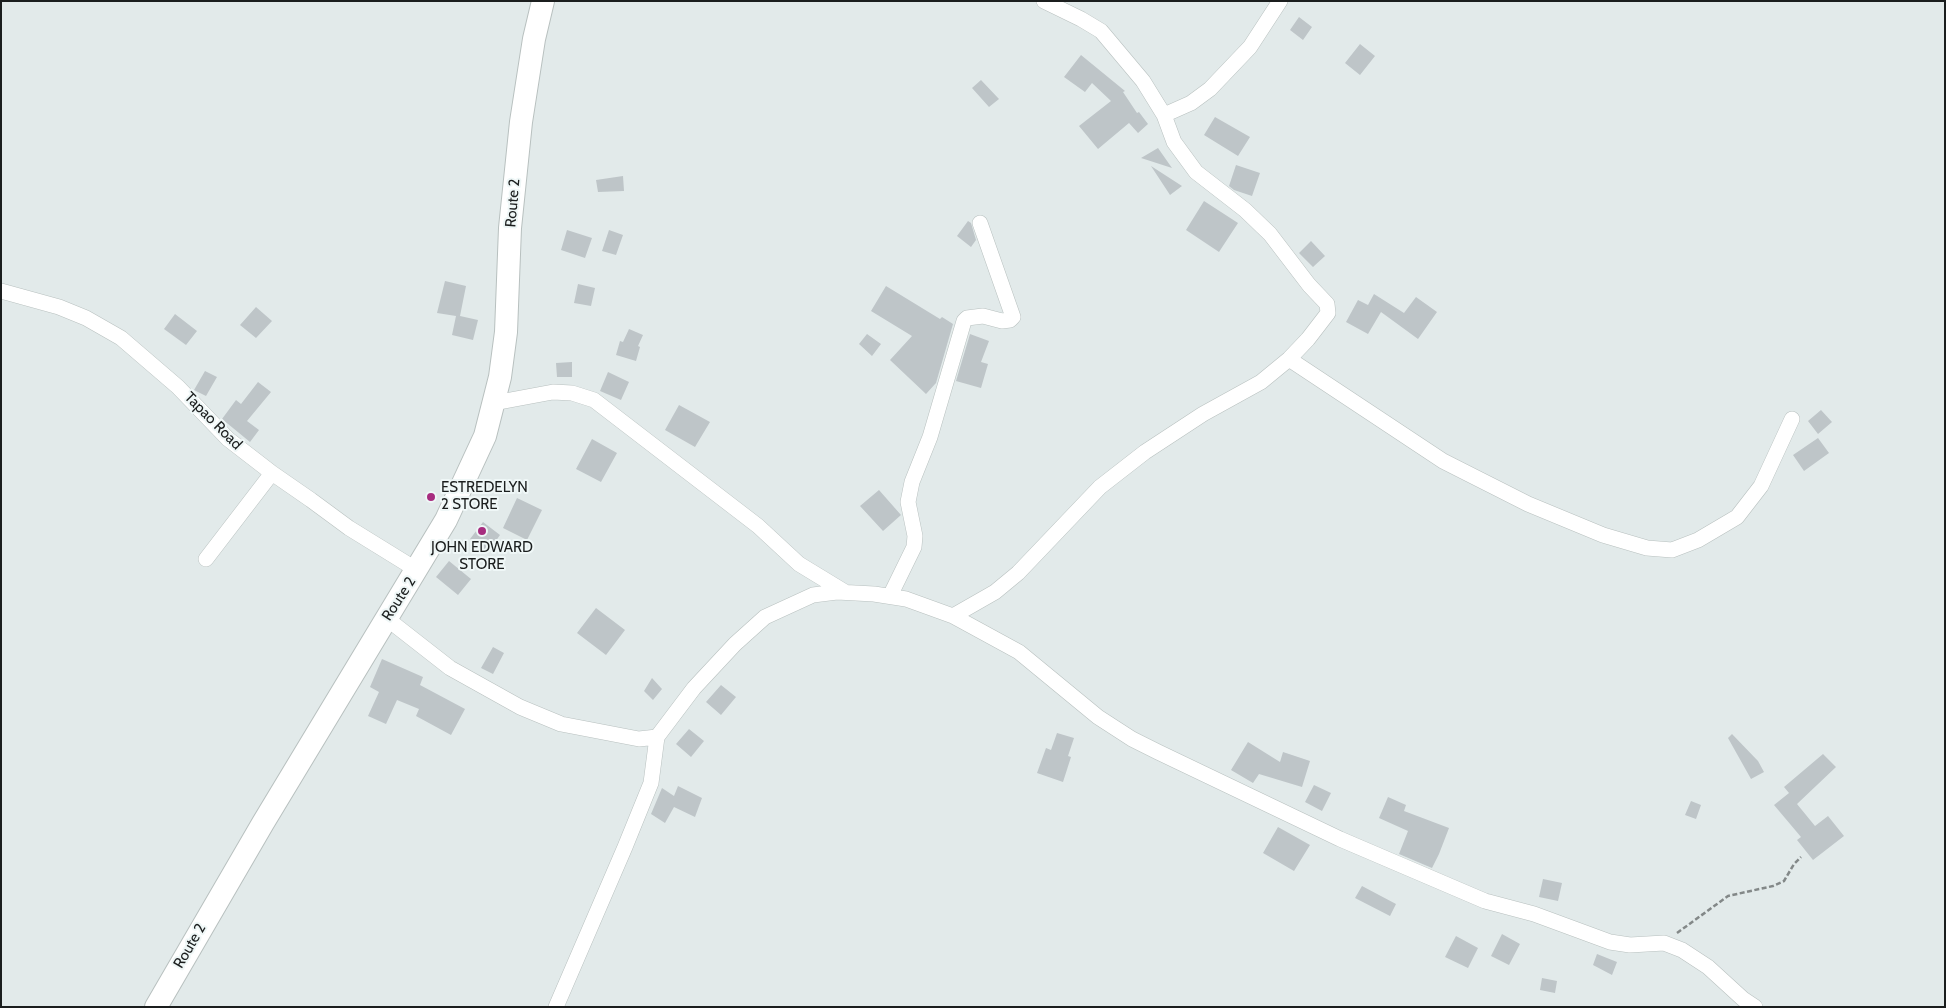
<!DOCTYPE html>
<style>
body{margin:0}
#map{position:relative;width:1946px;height:1008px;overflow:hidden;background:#e2eaea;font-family:Cabin,sans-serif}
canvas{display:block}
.frame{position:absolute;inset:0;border:2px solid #1b1e1e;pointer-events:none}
</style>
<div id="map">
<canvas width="1946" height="1008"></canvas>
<div class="frame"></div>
</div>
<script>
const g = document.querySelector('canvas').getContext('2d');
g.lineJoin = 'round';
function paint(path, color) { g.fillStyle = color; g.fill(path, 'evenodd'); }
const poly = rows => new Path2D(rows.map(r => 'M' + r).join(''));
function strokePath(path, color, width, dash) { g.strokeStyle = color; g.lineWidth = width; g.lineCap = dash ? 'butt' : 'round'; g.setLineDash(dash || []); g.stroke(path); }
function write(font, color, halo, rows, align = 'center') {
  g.font = font + ' Cabin,sans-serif'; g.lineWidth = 4; g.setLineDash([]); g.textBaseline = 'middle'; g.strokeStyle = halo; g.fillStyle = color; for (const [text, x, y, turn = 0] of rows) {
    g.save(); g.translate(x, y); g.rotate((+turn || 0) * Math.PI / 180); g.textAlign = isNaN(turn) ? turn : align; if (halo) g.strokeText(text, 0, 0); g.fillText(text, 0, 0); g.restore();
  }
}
paint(poly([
 [1299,17,1312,27,1303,40,1290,30],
 [1360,44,1375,56,1360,75,1345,63],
 [1081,55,1125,91,1123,92,1137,113,1139,112,1148,124,1138,133,1129,123,1098,149,1079,126,1111,101,1092,83,1085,92,1064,77],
 [981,80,999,99,989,107,972,88],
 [1215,117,1250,137,1238,156,1204,135],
 [1158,148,1172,168,1141,158],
 [1236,165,1260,173,1252,196,1234,190,1229,186],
 [1151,166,1182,186,1170,195],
 [623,176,624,191,598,192,596,180],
 [1204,201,1238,223,1219,252,1186,230],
 [968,221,971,223,976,240,971,247,957,236],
 [567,230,592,238,585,258,561,250],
 [609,230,623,235,616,255,602,251],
 [1311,241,1325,256,1313,267,1299,253],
 [445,281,466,286,460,316,478,320,473,340,452,335,456,316,437,313],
 [578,284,595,288,591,306,574,303],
 [886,286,940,319,942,317,953,324,936,383,926,394,890,360,912,336,871,311],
 [1374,294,1404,313,1416,297,1437,312,1418,339,1381,312,1368,334,1346,322,1358,300,1368,305],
 [256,307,272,321,256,338,240,325],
 [175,314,197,331,186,345,164,329],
 [629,329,643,335,638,346,640,347,636,361,616,355,620,341,623,342],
 [867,334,881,344,872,356,859,344],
 [970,334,989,341,981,362,988,364,981,388,956,381],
 [572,362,572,377,557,377,556,363],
 [205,371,217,377,206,396,194,390],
 [608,372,629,382,621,400,600,391],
 [258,382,271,392,247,421,259,430,250,442,222,419,236,400,241,404],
 [679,405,710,422,695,447,665,430],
 [1821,410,1832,422,1818,434,1808,421],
 [1818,438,1829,453,1804,471,1793,455],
 [592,439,617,453,601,482,576,469],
 [879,490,901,515,883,531,860,506],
 [517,498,542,510,527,540,503,528],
 [483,522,500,535,488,552,470,539],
 [449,561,471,579,458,595,436,577],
 [596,608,625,630,606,655,577,633],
 [493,647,504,653,493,674,481,668],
 [382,659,423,677,420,685,465,709,451,735,416,716,419,709,397,700,386,724,368,716,379,692,370,687],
 [652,678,662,689,653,700,644,691],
 [721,685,736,697,721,715,706,702],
 [689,729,704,741,691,757,676,744],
 [1057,733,1074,738,1068,756,1071,757,1063,782,1037,773,1046,748,1051,750],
 [1732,734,1758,761,1764,772,1751,779,1728,738],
 [1248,742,1280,762,1283,752,1310,761,1302,787,1259,774,1253,783,1231,770],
 [1823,754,1836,767,1797,804,1815,826,1828,816,1844,836,1813,860,1797,840,1801,837,1774,805,1789,793,1784,787],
 [1314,785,1331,793,1322,811,1305,802],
 [678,786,702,798,695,817,674,807,665,823,651,814,662,788,674,796],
 [1388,797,1406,805,1404,811,1449,828,1439,854,1432,868,1399,854,1408,831,1379,818],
 [1691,801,1701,805,1696,819,1685,815],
 [1278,827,1310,845,1294,871,1263,853],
 [1543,879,1562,883,1558,901,1539,897],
 [1362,886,1396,904,1390,916,1355,898],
 [1502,934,1520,944,1509,965,1491,956],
 [1456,936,1478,948,1468,968,1445,957],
 [1597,954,1617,962,1612,975,1593,965],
 [1542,978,1557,981,1555,993,1540,990]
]), '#bec5c8');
const minor = poly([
 [1164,115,1191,103,1210,89,1250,47,1280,1],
 [1,291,59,307,86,318,121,338,178,387,228,439,272,473,311,500,349,528,417,570],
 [1289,359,1443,461,1528,504,1603,535,1647,548,1672,550,1698,540,1737,517,1761,486,1792,419],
 [494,403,553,392,572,393,594,400,758,526,799,564,845,592],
 [206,559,272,473],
 [890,596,914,547,915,536,908,502,912,482,930,437,964,321,967,318,983,316,1002,321,1010,320,1013,317,980,223],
 [953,616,995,592,1018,573,1100,487,1145,452,1203,414,1261,382,1289,359,1308,339,1328,313,1327,304,1309,285,1270,234,1245,210,1196,172,1174,142,1164,115,1143,81,1101,31,1081,19,1044,1],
 [386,618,450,668,520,707,561,724,639,739,657,737,694,688,735,644,765,617,813,595,837,592,874,594,906,599,953,616,1019,652,1098,717,1132,739,1158,752,1340,839,1485,901,1534,914,1610,942,1630,945,1664,943,1682,950,1708,967,1743,999,1755,1007],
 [556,1007,625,847,651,783,657,737]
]);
const highway = poly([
 [156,1007,263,823,446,520,485,436,500,377,506,332,510,228,521,122,534,39,543,1]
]);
strokePath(minor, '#b8c0bf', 16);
strokePath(highway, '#b8c0bf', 24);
strokePath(poly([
 [1677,933,1728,896,1773,886,1784,881,1794,864,1801,857]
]), '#838888', 2.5, [5, 2.5]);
strokePath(minor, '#fff', 15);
strokePath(highway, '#fff', 22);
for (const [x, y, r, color] of [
 [431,497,5,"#a72c7f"],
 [482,531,5,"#a72c7f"]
]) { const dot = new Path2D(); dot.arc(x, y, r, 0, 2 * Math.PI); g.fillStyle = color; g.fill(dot); strokePath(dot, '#eff7f7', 2); }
write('15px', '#1b1e1e', '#eff7f7', [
 ["Route 2",513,203,-85],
 ["Tapao Road",213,421,45],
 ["Route 2",399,599,-57],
 ["Route 2",190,946,-60]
]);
write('15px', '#1b1e1e', '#eff7f7', [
 ["ESTREDELYN",441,488],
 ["2 STORE",441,505],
 ["JOHN EDWARD",482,548,"center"],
 ["STORE",482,565,"center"]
], 'left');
</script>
